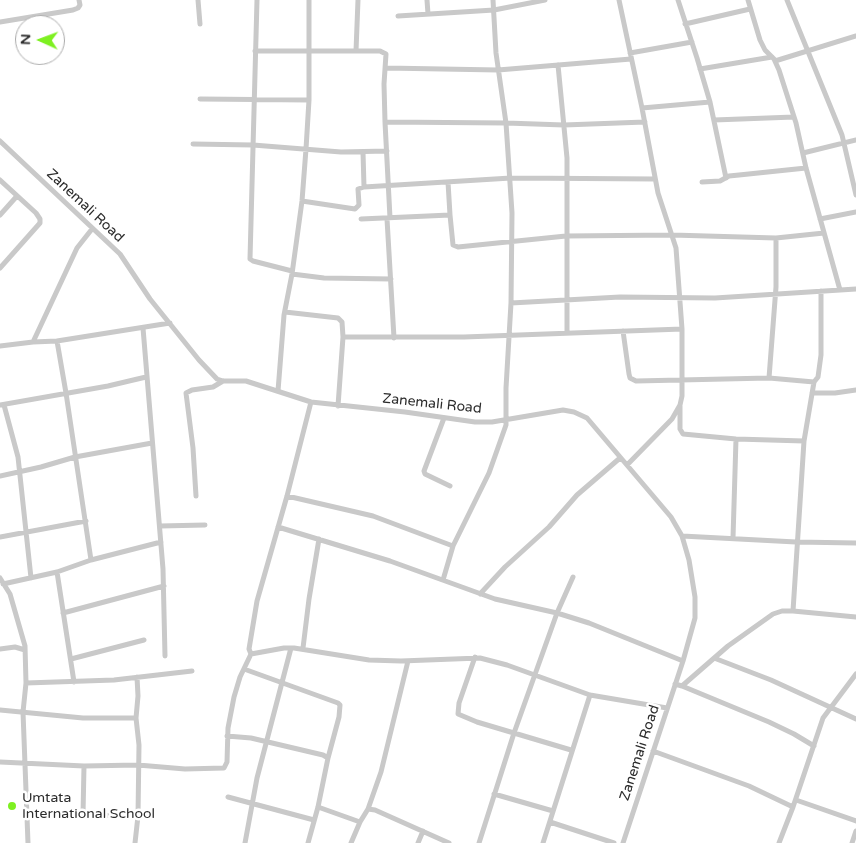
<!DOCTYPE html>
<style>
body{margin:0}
#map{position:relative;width:856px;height:843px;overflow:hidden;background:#fff;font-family:"Varela Round",sans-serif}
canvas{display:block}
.north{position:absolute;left:15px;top:15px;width:50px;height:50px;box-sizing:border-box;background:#fff;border:1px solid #ababab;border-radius:50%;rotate:272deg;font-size:14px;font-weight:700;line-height:20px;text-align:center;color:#2c2c2c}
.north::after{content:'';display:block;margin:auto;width:18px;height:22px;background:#7ef021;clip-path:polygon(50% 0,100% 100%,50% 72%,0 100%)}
</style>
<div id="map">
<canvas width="856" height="843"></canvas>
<div class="north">N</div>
</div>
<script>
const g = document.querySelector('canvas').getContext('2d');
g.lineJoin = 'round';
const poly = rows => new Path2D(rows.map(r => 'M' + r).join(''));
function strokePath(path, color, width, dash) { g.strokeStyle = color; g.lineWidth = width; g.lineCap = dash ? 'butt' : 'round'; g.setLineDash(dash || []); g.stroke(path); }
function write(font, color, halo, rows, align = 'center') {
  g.font = font + ' "Varela Round",sans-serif'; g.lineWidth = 5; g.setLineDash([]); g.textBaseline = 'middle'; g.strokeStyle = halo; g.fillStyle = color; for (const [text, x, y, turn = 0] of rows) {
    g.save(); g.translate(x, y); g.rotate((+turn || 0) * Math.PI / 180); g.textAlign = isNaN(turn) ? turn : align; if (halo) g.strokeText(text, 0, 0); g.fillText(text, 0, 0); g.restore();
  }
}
strokePath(poly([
 [198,0,200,24],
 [257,0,250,259,253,261,292,271],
 [427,0,428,14],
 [619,0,642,108,658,193,676,248,682,329,682,396,680,405,672,419,627,465],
 [678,0,697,58,710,102,726,178],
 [748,0,760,40,765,50,774,59,779,70,796,123,806,168,840,290],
 [787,0,842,135,856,195],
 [398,16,494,10,545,0],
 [0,22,73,10,78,8,80,5,79,0],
 [685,24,750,9],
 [255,51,380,51,386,54,384,84,385,122,390,218],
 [356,51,358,0],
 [630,53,692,42],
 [775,61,856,36],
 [558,65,567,158,567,332],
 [386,68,498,70,631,59],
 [700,69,772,57],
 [200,99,309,100],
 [642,108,710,102],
 [714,120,794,117],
 [385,122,506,123,564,125,645,122],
 [0,141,120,254,150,299,199,360,217,379,223,381,246,381,311,402,405,412,475,422,492,422,563,410,574,412,587,418,671,517,682,536,689,560,695,597,695,618,683,661,623,843],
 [193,144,253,145,341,152,387,151],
 [363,152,364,187],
 [803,153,856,140],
 [0,180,36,213,40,219,40,223,0,268],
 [448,182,450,215],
 [702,182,720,181,729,176,739,175,806,168],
 [302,201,355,209,359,205,358,189,364,187,511,178,655,179],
 [0,215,17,196],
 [361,219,450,215,453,245,458,247,566,236,672,235,776,238,824,233],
 [387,219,394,338],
 [820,219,856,212],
 [292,274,324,278,391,279],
 [511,303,620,297,715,298,856,289],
 [285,312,338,318,342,322,343,337],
 [143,328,163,569,165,656],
 [623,331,629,374,630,378,636,381,769,378,814,382],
 [57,341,66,393,91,560],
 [33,342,57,341,170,323],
 [0,346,33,342,77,248,92,229],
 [769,378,776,287,776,238],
 [278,391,284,315,292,274,302,201,306,149,309,100,309,0],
 [812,393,835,393,856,390],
 [0,405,108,386,146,377],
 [4,405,18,457,31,578],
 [338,406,343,337,464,337,682,329],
 [680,406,680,429,683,434,736,439,804,441],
 [444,418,424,471,425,474,450,486],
 [0,476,41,467,75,457,152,443],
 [196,496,193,448,186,393,192,390,213,387,223,381],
 [287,496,373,516,453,546],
 [160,526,205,525],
 [278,527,390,561,495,599,557,613,589,623,683,661],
 [682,536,796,542,856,543],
 [0,537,86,521],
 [733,538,736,439],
 [57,572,74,682],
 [0,578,10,594,25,646,26,683,23,712,28,843],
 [443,580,453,546,489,473,506,425,506,388,511,303,512,213,506,123,496,53,493,0],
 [3,584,57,572,91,560,161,542],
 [480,594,505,567,549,527,577,495,620,458],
 [793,611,804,441,814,382,818,377,821,355,821,291],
 [63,613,164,586],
 [303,648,309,599,319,539],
 [0,649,15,647,25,650],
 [251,654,284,648,294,648,369,660,401,661,480,658,507,665,590,695,667,708],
 [475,657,459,703,458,714,477,722,571,750],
 [714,658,771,680,856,719],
 [71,659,144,640],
 [244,669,338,703,340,705,339,717,328,758,318,807,308,843],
 [26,683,114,680,192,671],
 [675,684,682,686,728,646,773,614,782,611,793,611,856,617],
 [682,686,769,722,794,734,814,746],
 [0,710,83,718,136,718],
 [227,736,251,738,323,755,328,758],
 [653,751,749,786,793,807],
 [0,762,84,766,138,765,185,769,224,768,227,762,228,728,234,697,240,677,251,654,249,649,257,601,287,496,311,402],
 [84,766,83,815,138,816],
 [494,794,553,811],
 [228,797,314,820],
 [796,800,856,821],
 [318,807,360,822],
 [368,809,375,810,449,843],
 [550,822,614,843],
 [135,843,138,816,139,745,136,718,138,696,137,677],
 [245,843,257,778,291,648],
 [351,843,360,822,368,809,381,772,408,661],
 [418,843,423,831],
 [479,843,514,733,557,613,573,577],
 [543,843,590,695],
 [779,843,793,807,823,718,856,674],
 [852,843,856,831]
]), '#c9c9c9', 5);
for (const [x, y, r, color] of [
 [12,806,5,"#7ef021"]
]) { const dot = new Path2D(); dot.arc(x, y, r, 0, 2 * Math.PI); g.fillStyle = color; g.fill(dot); strokePath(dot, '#fff', 2); }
write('14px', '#2c2c2c', '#fff', [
 ["Zanemali Road",85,206,43],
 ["Zanemali Road",432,404,6],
 ["Zanemali Road",640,753,-72]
]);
write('14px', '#2c2c2c', '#fff', [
 ["Umtata",22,798],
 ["International School",22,814]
], 'left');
</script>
